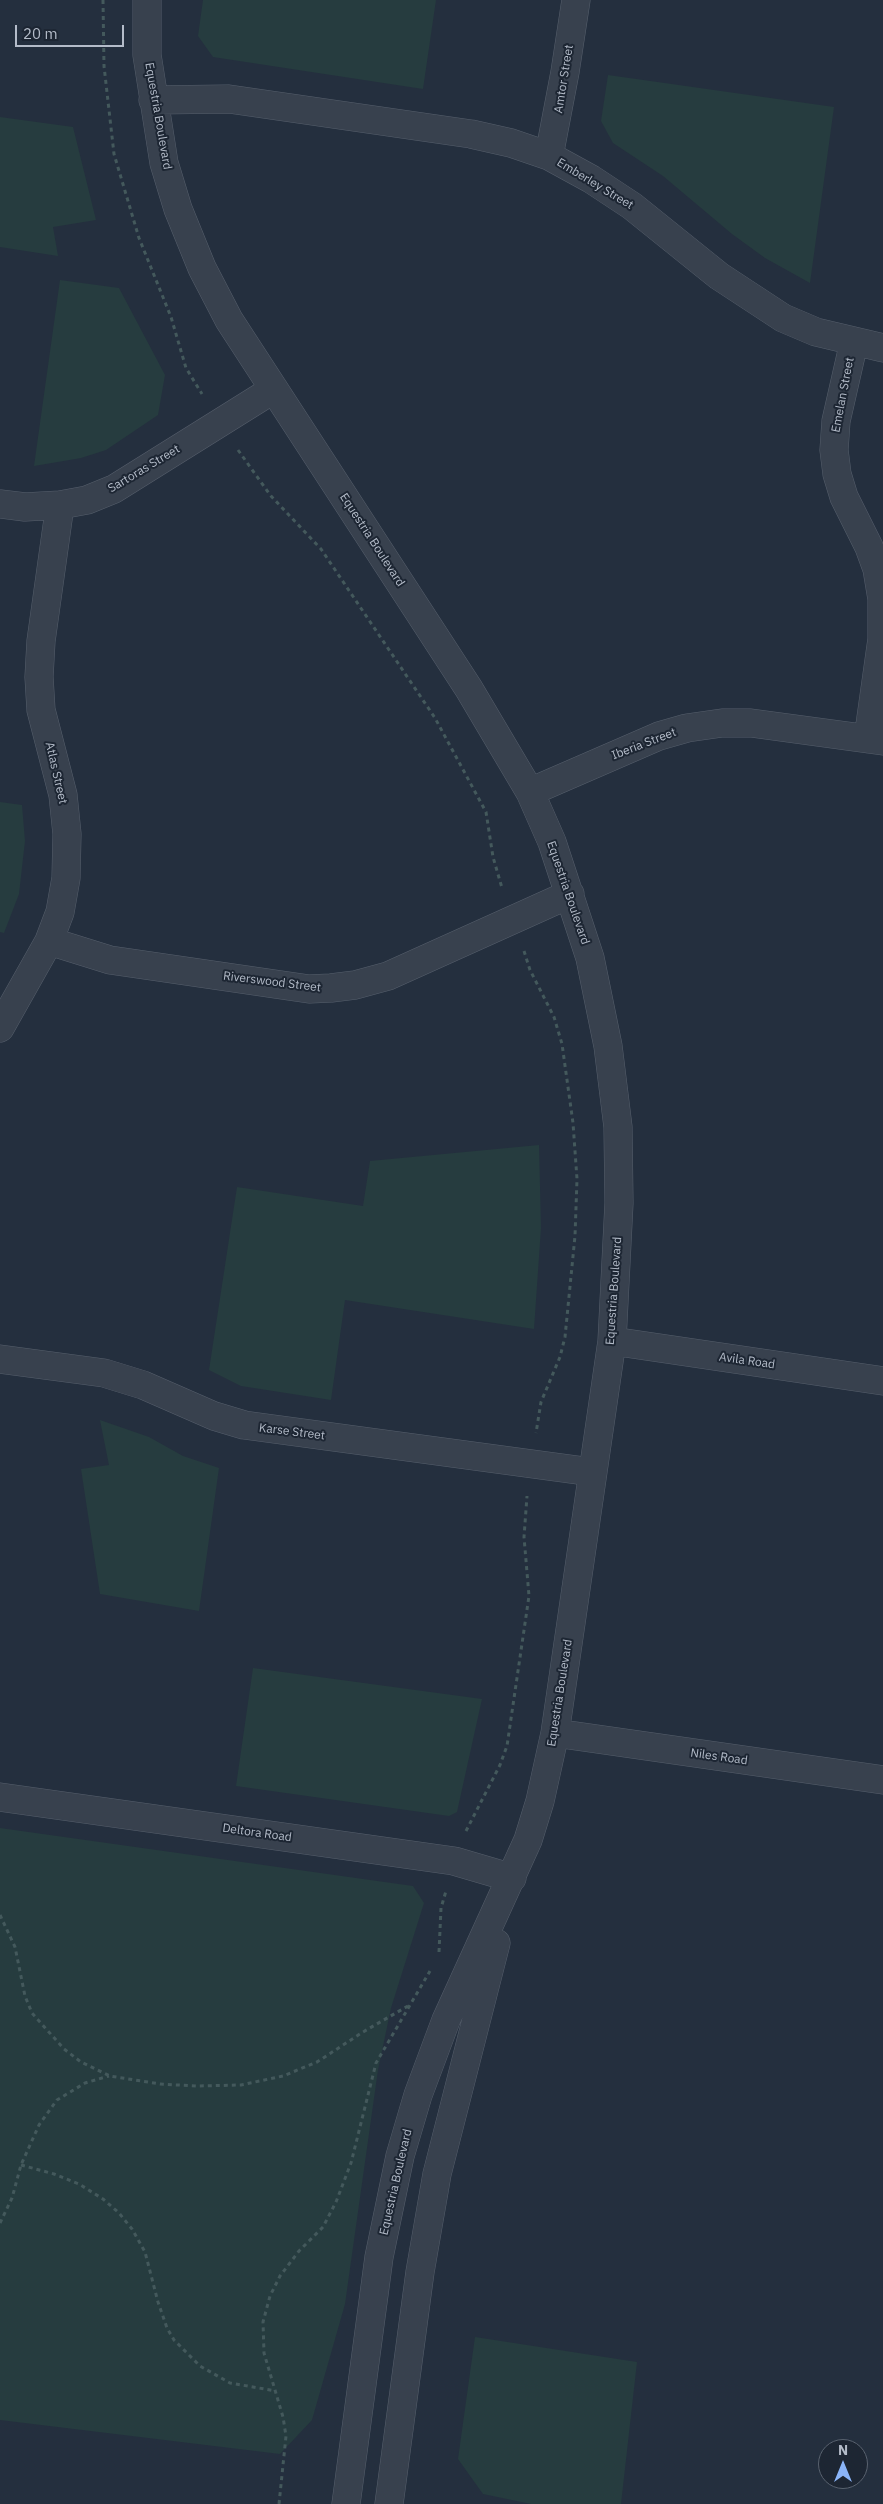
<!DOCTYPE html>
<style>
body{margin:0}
#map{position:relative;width:883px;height:2504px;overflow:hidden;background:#242f3e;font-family:"IBM Plex Sans",sans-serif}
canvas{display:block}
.north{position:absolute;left:818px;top:2439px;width:50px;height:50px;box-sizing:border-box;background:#1d2633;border:1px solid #59626f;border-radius:50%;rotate:0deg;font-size:14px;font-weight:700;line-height:20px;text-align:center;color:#b4bcc9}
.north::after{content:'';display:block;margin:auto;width:18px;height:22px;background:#8ab4f8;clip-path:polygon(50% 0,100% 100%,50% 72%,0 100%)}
.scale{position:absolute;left:15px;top:25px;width:109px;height:22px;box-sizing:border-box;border:2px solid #b4bcc9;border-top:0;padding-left:6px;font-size:15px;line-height:18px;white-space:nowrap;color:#b4bcc9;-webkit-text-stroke:4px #1d2633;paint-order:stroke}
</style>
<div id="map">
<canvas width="883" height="2504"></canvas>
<div class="north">N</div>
<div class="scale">20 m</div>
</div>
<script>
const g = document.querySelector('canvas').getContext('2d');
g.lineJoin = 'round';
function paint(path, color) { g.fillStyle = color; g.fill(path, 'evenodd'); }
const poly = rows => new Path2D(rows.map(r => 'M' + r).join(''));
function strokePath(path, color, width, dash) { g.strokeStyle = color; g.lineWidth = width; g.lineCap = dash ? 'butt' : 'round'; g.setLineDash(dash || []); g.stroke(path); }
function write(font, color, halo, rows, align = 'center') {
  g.font = font + ' "IBM Plex Sans",sans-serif'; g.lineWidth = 4; g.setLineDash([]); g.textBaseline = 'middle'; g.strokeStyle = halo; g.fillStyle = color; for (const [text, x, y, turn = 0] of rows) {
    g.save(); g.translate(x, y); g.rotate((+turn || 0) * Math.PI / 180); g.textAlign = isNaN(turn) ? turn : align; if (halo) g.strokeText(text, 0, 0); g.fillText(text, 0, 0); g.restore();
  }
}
paint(poly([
 [203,0,436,0,423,89,213,57,198,36],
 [608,75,834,107,810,283,765,258,732,234,663,176,613,143,601,121],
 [0,117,73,127,96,220,53,227,58,256,0,247],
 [60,280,119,288,165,375,158,415,106,450,81,458,34,466],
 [0,802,22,805,25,841,19,894,4,933,0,932],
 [539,1145,541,1228,534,1329,345,1300,331,1400,241,1386,209,1370,237,1187,363,1206,370,1161],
 [100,1420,149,1437,183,1456,219,1468,199,1611,100,1594,81,1469,109,1465],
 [253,1668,482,1699,457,1812,449,1816,236,1786],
 [0,1828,413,1886,424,1903,391,2008,378,2070,345,2304,312,2420,280,2454,0,2420],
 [475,2337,637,2362,621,2504,531,2504,483,2494,458,2459]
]), '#263c3f');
const minor = poly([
 [147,0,147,55,164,163,178,209,202,268,229,320,469,689,530,792,552,842,590,958,608,1046,618,1127,619,1203,612,1341,555,1733,540,1801,528,1840,446,2020,418,2095,400,2156,379,2257,346,2504],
 [153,100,229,99,471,134,511,143,549,156,591,179,632,206,719,276,783,318,816,332,883,348],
 [549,156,565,72,576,0],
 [854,342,836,421,834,450,837,474,844,497,869,547,877,569,882,599,882,639,868,739],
 [0,504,25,507,60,505,87,500,114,489,274,389],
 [530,792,659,736,687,728,722,723,751,723,883,741],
 [49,941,110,960,309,989,331,988,355,985,388,976,570,894],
 [0,1028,49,941,60,912,66,878,67,834,63,795,41,710,39,677,41,641,60,505],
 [612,1341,883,1381],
 [0,1359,104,1373,143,1385,214,1416,244,1425,592,1472],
 [555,1733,883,1780],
 [0,1797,454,1861,512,1878],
 [389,2504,420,2272,437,2174,496,1943]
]);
strokePath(minor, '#565f6c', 29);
strokePath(poly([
 [103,0,104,66,114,154,139,238,171,317,186,368,202,394],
 [238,450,271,496,321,549,435,718,486,812,493,857,502,888],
 [524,951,530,970,554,1017,562,1044,573,1123,577,1179,575,1236,565,1337,560,1357,541,1402,536,1433],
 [466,1831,500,1765,507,1746,529,1596,524,1537,527,1496],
 [0,1915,15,1947,25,1996,32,2013,64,2049,81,2062,110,2076,160,2084,196,2086,241,2085,283,2076,317,2062,363,2032,408,2006],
 [439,1952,441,1908,446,1891],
 [21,2165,54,2174,79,2184,103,2199,119,2213,132,2229,145,2252,158,2302,167,2328,174,2340,200,2366,230,2383,276,2391],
 [0,2223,12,2198,21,2165,39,2125,57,2100,85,2083,109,2076],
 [279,2504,286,2436,283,2417,264,2353,263,2322,270,2296,280,2276,299,2251,323,2227,336,2202,351,2163,376,2063,430,1971]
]), '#44595c', 3, [4, 4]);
strokePath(minor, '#38414e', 28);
write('12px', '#b4bcc9', '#1d2633', [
 ["Amtor Street",564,79,-81],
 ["Equestria Boulevard",158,116,80],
 ["Emberley Street",595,184,31],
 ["Emelan Street",843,395,-79],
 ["Sartoras Street",144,469,-31],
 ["Equestria Boulevard",372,540,57],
 ["Iberia Street",644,744,-21],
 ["Atlas Street",56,773,77],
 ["Equestria Boulevard",568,893,71],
 ["Riverswood Street",272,982,7],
 ["Equestria Boulevard",614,1291,-86],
 ["Avila Road",747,1361,8],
 ["Karse Street",292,1432,7],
 ["Equestria Boulevard",560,1693,-81],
 ["Niles Road",719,1757,8],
 ["Deltora Road",257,1833,8],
 ["Equestria Boulevard",396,2182,-77]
]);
</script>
